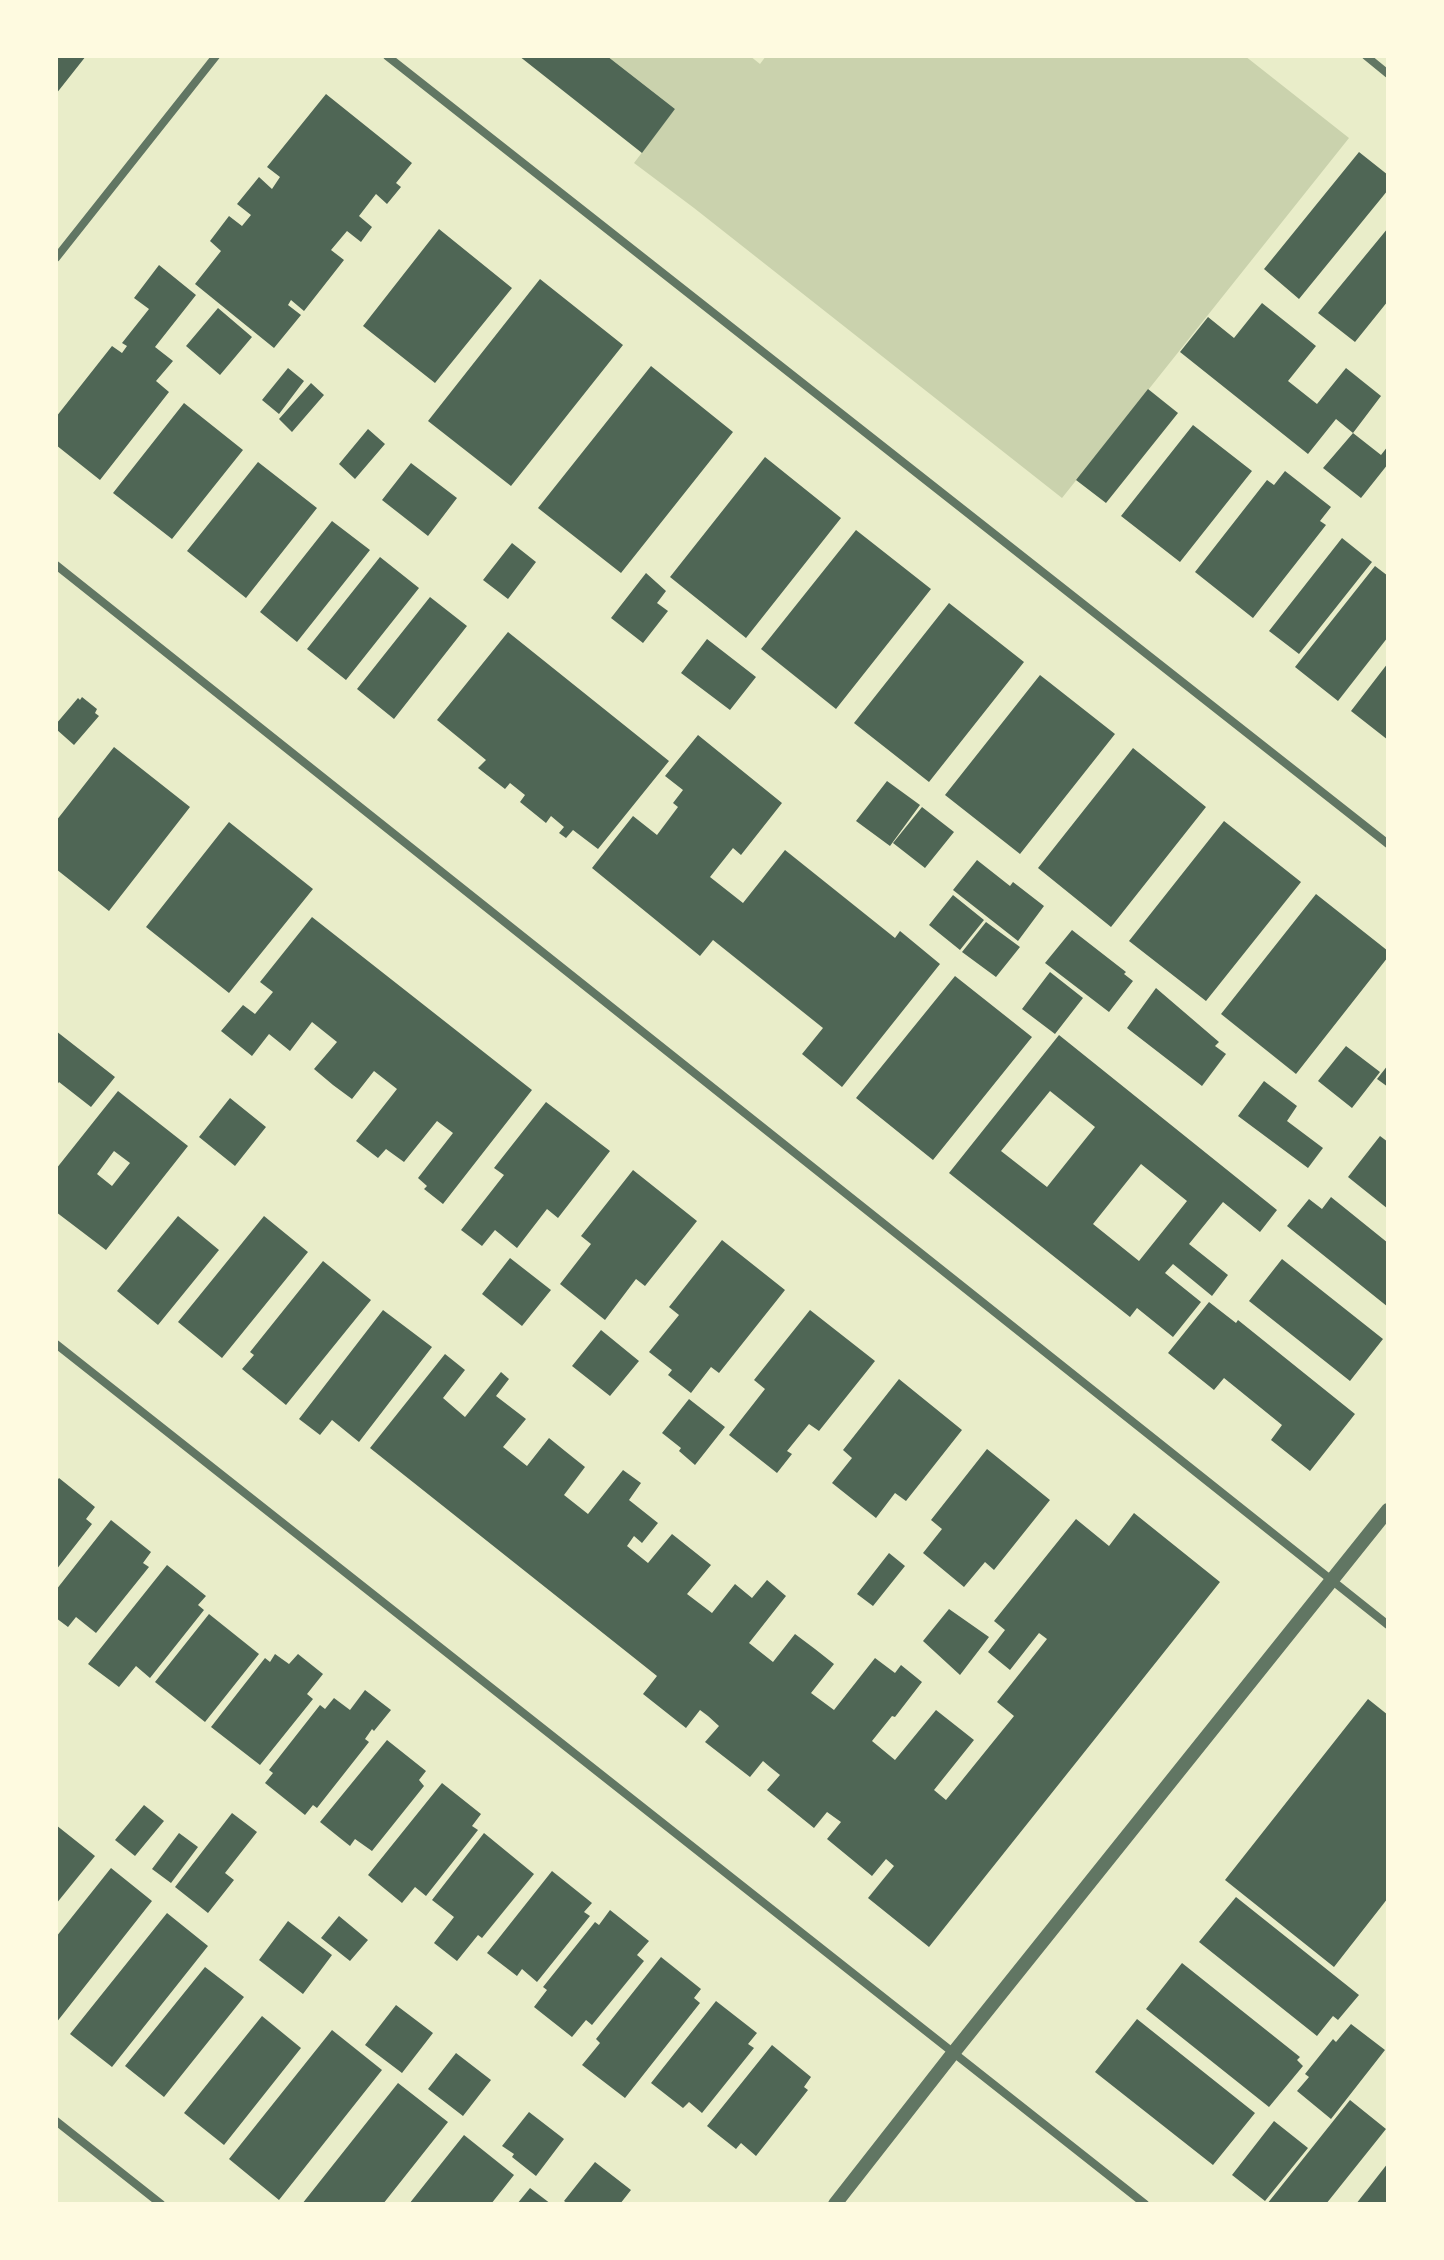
<!DOCTYPE html>
<style>
body{margin:0}
#map{position:relative;width:1444px;height:2260px;overflow:hidden;background:#e9edc9;font-family:Rubik,sans-serif}
canvas{display:block}
.frame{position:absolute;inset:0;border:58px solid #fefae0;pointer-events:none}
</style>
<div id="map">
<canvas width="1444" height="2260"></canvas>
<div class="frame"></div>
</div>
<script>
const g = document.querySelector('canvas').getContext('2d');
g.lineJoin = 'round';
function paint(path, color) { g.fillStyle = color; g.fill(path, 'evenodd'); }
const poly = rows => new Path2D(rows.map(r => 'M' + r).join(''));
function strokePath(path, color, width, dash) { g.strokeStyle = color; g.lineWidth = width; g.lineCap = dash ? 'butt' : 'round'; g.setLineDash(dash || []); g.stroke(path); }
paint(poly([
 [607,56,750,56,760,64,766,56,1245,56,1349,138,1062,498,694,208,634,163,675,109]
]), '#cad2ad');
paint(poly([
 [56,56,86,56,56,94],
 [519,56,607,56,675,109,642,153],
 [326,94,412,163,396,183,401,187,387,204,376,194,359,216,372,227,361,242,347,231,331,250,344,260,304,311,291,300,288,305,301,315,274,348,195,284,221,251,210,241,229,216,242,226,251,215,237,204,259,177,272,189,280,177,267,167],
 [1359,152,1388,175,1388,190,1299,299,1264,269],
 [1388,228,1388,301,1355,342,1318,313],
 [439,229,512,288,435,383,363,326],
 [159,265,196,295,155,347,173,361,156,381,169,392,100,480,56,445,56,417,112,346,122,353,127,346,122,343,149,309,134,298],
 [540,279,623,345,511,486,428,421],
 [1262,303,1316,346,1288,381,1317,404,1346,368,1381,396,1353,433,1381,455,1388,446,1388,464,1361,498,1323,468,1353,433,1336,419,1308,454,1180,352,1208,317,1234,338],
 [218,308,252,337,220,375,186,346],
 [651,366,733,432,621,573,538,508],
 [288,368,304,381,279,414,262,400],
 [311,383,324,395,292,432,279,419],
 [1148,389,1178,413,1106,503,1076,480],
 [184,403,243,450,172,539,113,493],
 [1193,425,1252,471,1180,562,1121,516],
 [368,429,385,444,355,479,339,464],
 [765,457,841,518,746,638,670,577],
 [258,462,317,508,246,598,187,551],
 [411,463,457,498,428,536,382,500],
 [1285,471,1331,507,1320,521,1326,525,1253,618,1195,572,1267,480,1274,485],
 [332,521,370,550,297,642,260,612],
 [856,530,931,589,836,709,761,649],
 [1342,538,1372,562,1299,654,1269,631],
 [512,543,536,562,508,599,483,580],
 [380,557,419,588,346,680,307,649],
 [1375,566,1388,576,1388,637,1338,701,1295,667],
 [646,573,666,591,657,603,668,611,643,643,611,618],
 [430,597,467,626,394,719,357,689],
 [949,603,1024,662,929,782,854,723],
 [508,632,669,761,598,849,573,830,566,838,559,833,564,827,551,816,546,823,520,802,525,795,510,783,505,789,478,768,486,760,437,720],
 [707,639,756,677,730,710,681,673],
 [1388,663,1388,740,1351,711],
 [1040,675,1115,734,1020,854,945,795],
 [82,697,97,709,95,713,99,716,74,745,56,729,56,724,78,698,80,700],
 [698,735,782,803,741,855,733,848,710,877,743,903,785,850,895,938,900,931,940,964,842,1087,802,1054,823,1028,713,940,700,956,592,868,633,816,657,835,678,807,673,803,683,790,665,776],
 [114,747,190,807,109,911,56,869,56,821],
 [1133,748,1206,807,1111,927,1038,868],
 [887,781,920,805,890,846,856,821],
 [922,807,954,832,925,868,893,843],
 [1224,821,1301,882,1206,1001,1129,941],
 [229,822,313,889,229,993,146,927],
 [977,860,1010,886,1013,882,1044,906,1018,941,953,890],
 [1316,894,1388,951,1388,957,1296,1074,1221,1014],
 [953,895,984,920,960,950,929,925],
 [312,917,532,1090,443,1204,424,1189,427,1186,418,1178,453,1133,437,1121,404,1162,386,1149,378,1158,356,1141,397,1089,374,1071,352,1099,333,1085,314,1069,337,1042,312,1022,290,1051,269,1034,252,1056,221,1031,243,1005,255,1014,273,992,260,982],
 [986,922,1020,947,996,977,962,952],
 [1072,930,1126,972,1124,974,1133,981,1109,1012,1045,963],
 [1050,972,1083,998,1055,1034,1022,1009],
 [955,976,1032,1037,933,1160,856,1098],
 [1156,988,1219,1042,1215,1046,1226,1054,1202,1086,1127,1028],
 [56,1031,115,1077,91,1107,59,1082,56,1086],
 [1059,1035,1277,1210,1260,1232,1223,1202,1189,1244,1228,1275,1212,1296,1173,1264,1165,1273,1201,1302,1173,1337,1137,1308,1130,1317,949,1173],
 [1050,1091,1095,1127,1047,1187,1001,1151],
 [1141,1164,1187,1201,1139,1261,1093,1224],
 [1346,1046,1380,1072,1352,1108,1318,1081],
 [1388,1065,1388,1087,1377,1079],
 [1264,1081,1297,1106,1287,1121,1323,1148,1308,1168,1238,1116],
 [118,1091,188,1146,106,1250,56,1212,56,1169],
 [114,1151,130,1163,112,1186,97,1174],
 [230,1098,266,1127,235,1166,199,1137],
 [546,1102,610,1151,558,1218,547,1209,517,1248,495,1230,482,1246,461,1230,504,1175,494,1168],
 [1380,1136,1388,1142,1388,1209,1348,1177],
 [633,1170,697,1221,645,1286,636,1279,605,1320,560,1284,591,1244,581,1236],
 [1331,1197,1388,1243,1388,1307,1287,1226,1309,1199,1322,1209],
 [178,1216,219,1250,158,1325,117,1291],
 [264,1216,308,1252,222,1358,178,1322],
 [722,1240,785,1290,719,1373,711,1367,691,1393,668,1375,672,1370,649,1352,679,1315,669,1307],
 [510,1258,551,1290,522,1326,482,1294],
 [1282,1259,1383,1339,1350,1381,1249,1301],
 [323,1261,371,1300,286,1405,242,1369,254,1355,250,1352],
 [1209,1302,1236,1323,1238,1320,1355,1414,1310,1471,1271,1440,1282,1425,1224,1378,1214,1390,1168,1353],
 [383,1310,432,1347,359,1442,332,1420,320,1435,299,1419],
 [810,1310,875,1361,819,1431,809,1424,787,1451,792,1454,777,1473,729,1435,765,1389,754,1380],
 [601,1330,639,1361,610,1396,572,1366],
 [445,1354,465,1370,443,1398,465,1417,501,1372,509,1379,496,1396,526,1419,503,1447,527,1466,549,1438,565,1451,585,1467,564,1495,588,1514,623,1470,641,1483,629,1500,658,1523,642,1543,634,1536,627,1546,648,1563,672,1534,711,1565,687,1594,712,1613,735,1584,752,1598,767,1580,786,1596,749,1643,773,1662,795,1634,815,1649,834,1664,811,1693,834,1710,875,1658,895,1673,901,1665,922,1682,895,1717,892,1716,872,1741,895,1760,936,1710,974,1740,934,1790,946,1800,1014,1716,997,1702,1047,1639,1039,1633,1010,1670,988,1652,1005,1630,994,1621,1076,1519,1109,1546,1134,1513,1220,1582,929,1947,868,1898,894,1866,886,1859,872,1876,827,1839,841,1822,827,1812,814,1828,767,1790,780,1775,770,1767,763,1761,750,1777,705,1742,719,1726,708,1716,700,1710,686,1728,643,1694,657,1676,370,1448],
 [899,1379,962,1430,906,1501,895,1493,876,1518,832,1483,852,1458,843,1450],
 [689,1399,725,1427,695,1465,679,1451,681,1448,662,1433],
 [987,1449,1050,1500,994,1570,985,1562,964,1587,923,1553,942,1529,931,1520],
 [59,1478,95,1507,86,1519,92,1524,56,1570,56,1482],
 [111,1520,151,1552,143,1563,149,1567,96,1633,76,1617,68,1627,56,1618,56,1590],
 [889,1553,905,1566,873,1606,857,1594],
 [167,1565,206,1596,198,1605,204,1610,150,1678,136,1666,119,1687,88,1664],
 [949,1609,989,1637,960,1675,923,1641],
 [209,1614,259,1654,205,1722,155,1682],
 [275,1654,289,1664,298,1654,323,1674,307,1694,313,1699,260,1765,211,1727,265,1658,270,1662],
 [365,1690,391,1710,374,1731,372,1729,365,1739,369,1742,317,1808,313,1805,305,1815,265,1783,273,1773,269,1770,320,1705,325,1709,334,1698,350,1710],
 [1368,1699,1388,1715,1388,1898,1334,1967,1225,1880],
 [387,1740,426,1771,419,1780,424,1786,372,1851,355,1839,350,1846,320,1822],
 [442,1783,481,1814,472,1826,478,1830,426,1896,415,1887,402,1903,368,1875],
 [144,1805,164,1821,135,1856,115,1840],
 [232,1813,257,1832,225,1873,234,1880,208,1913,175,1887],
 [56,1825,95,1856,56,1904],
 [179,1833,198,1847,171,1883,152,1869],
 [484,1833,534,1874,482,1938,478,1935,457,1961,434,1943,454,1917,432,1900],
 [111,1868,152,1901,56,2023,56,1937],
 [552,1871,592,1903,584,1912,590,1916,537,1982,522,1969,517,1976,487,1953],
 [1236,1897,1359,1995,1338,2020,1333,2016,1317,2036,1199,1942],
 [610,1910,649,1941,637,1955,644,1961,592,2025,586,2020,572,2037,534,2007,547,1990,543,1987,595,1922,599,1925],
 [167,1913,208,1946,112,2067,70,2034],
 [339,1916,368,1940,350,1961,321,1938],
 [288,1921,332,1955,303,1994,259,1960],
 [661,1957,701,1989,694,1998,700,2003,625,2098,582,2065,600,2043,596,2039],
 [1182,1963,1300,2057,1297,2060,1303,2066,1269,2107,1146,2009],
 [205,1967,244,1997,164,2097,125,2066],
 [716,2001,757,2033,748,2044,754,2048,702,2113,689,2102,683,2108,651,2083],
 [396,2005,433,2033,402,2073,365,2045],
 [262,2016,301,2048,224,2145,184,2113],
 [1137,2019,1255,2113,1213,2165,1095,2072],
 [1351,2024,1385,2050,1331,2119,1297,2091,1309,2077,1305,2074,1333,2039,1336,2042],
 [332,2030,382,2070,279,2200,229,2159],
 [772,2045,811,2077,804,2087,808,2090,756,2156,741,2143,736,2149,707,2126],
 [456,2053,491,2080,463,2116,428,2089],
 [398,2083,448,2122,383,2204,302,2204],
 [1350,2100,1386,2129,1326,2204,1267,2204],
 [529,2112,564,2139,536,2176,512,2157,514,2154,502,2146],
 [1274,2121,1308,2148,1265,2201,1232,2175],
 [464,2135,514,2175,491,2204,409,2204],
 [595,2162,631,2190,620,2204,568,2204,564,2201],
 [1388,2163,1388,2204,1356,2204],
 [530,2188,551,2204,517,2204]
]), '#4f6655');
strokePath(poly([
 [387,56,1388,844],
 [1366,56,1388,74],
 [56,258,216,56],
 [56,565,1388,1625],
 [56,1344,1145,2204],
 [56,2121,161,2204]
]), '#617663', 8);
strokePath(poly([
 [835,2204,954,2052,1388,1510]
]), '#617663', 14);
</script>
